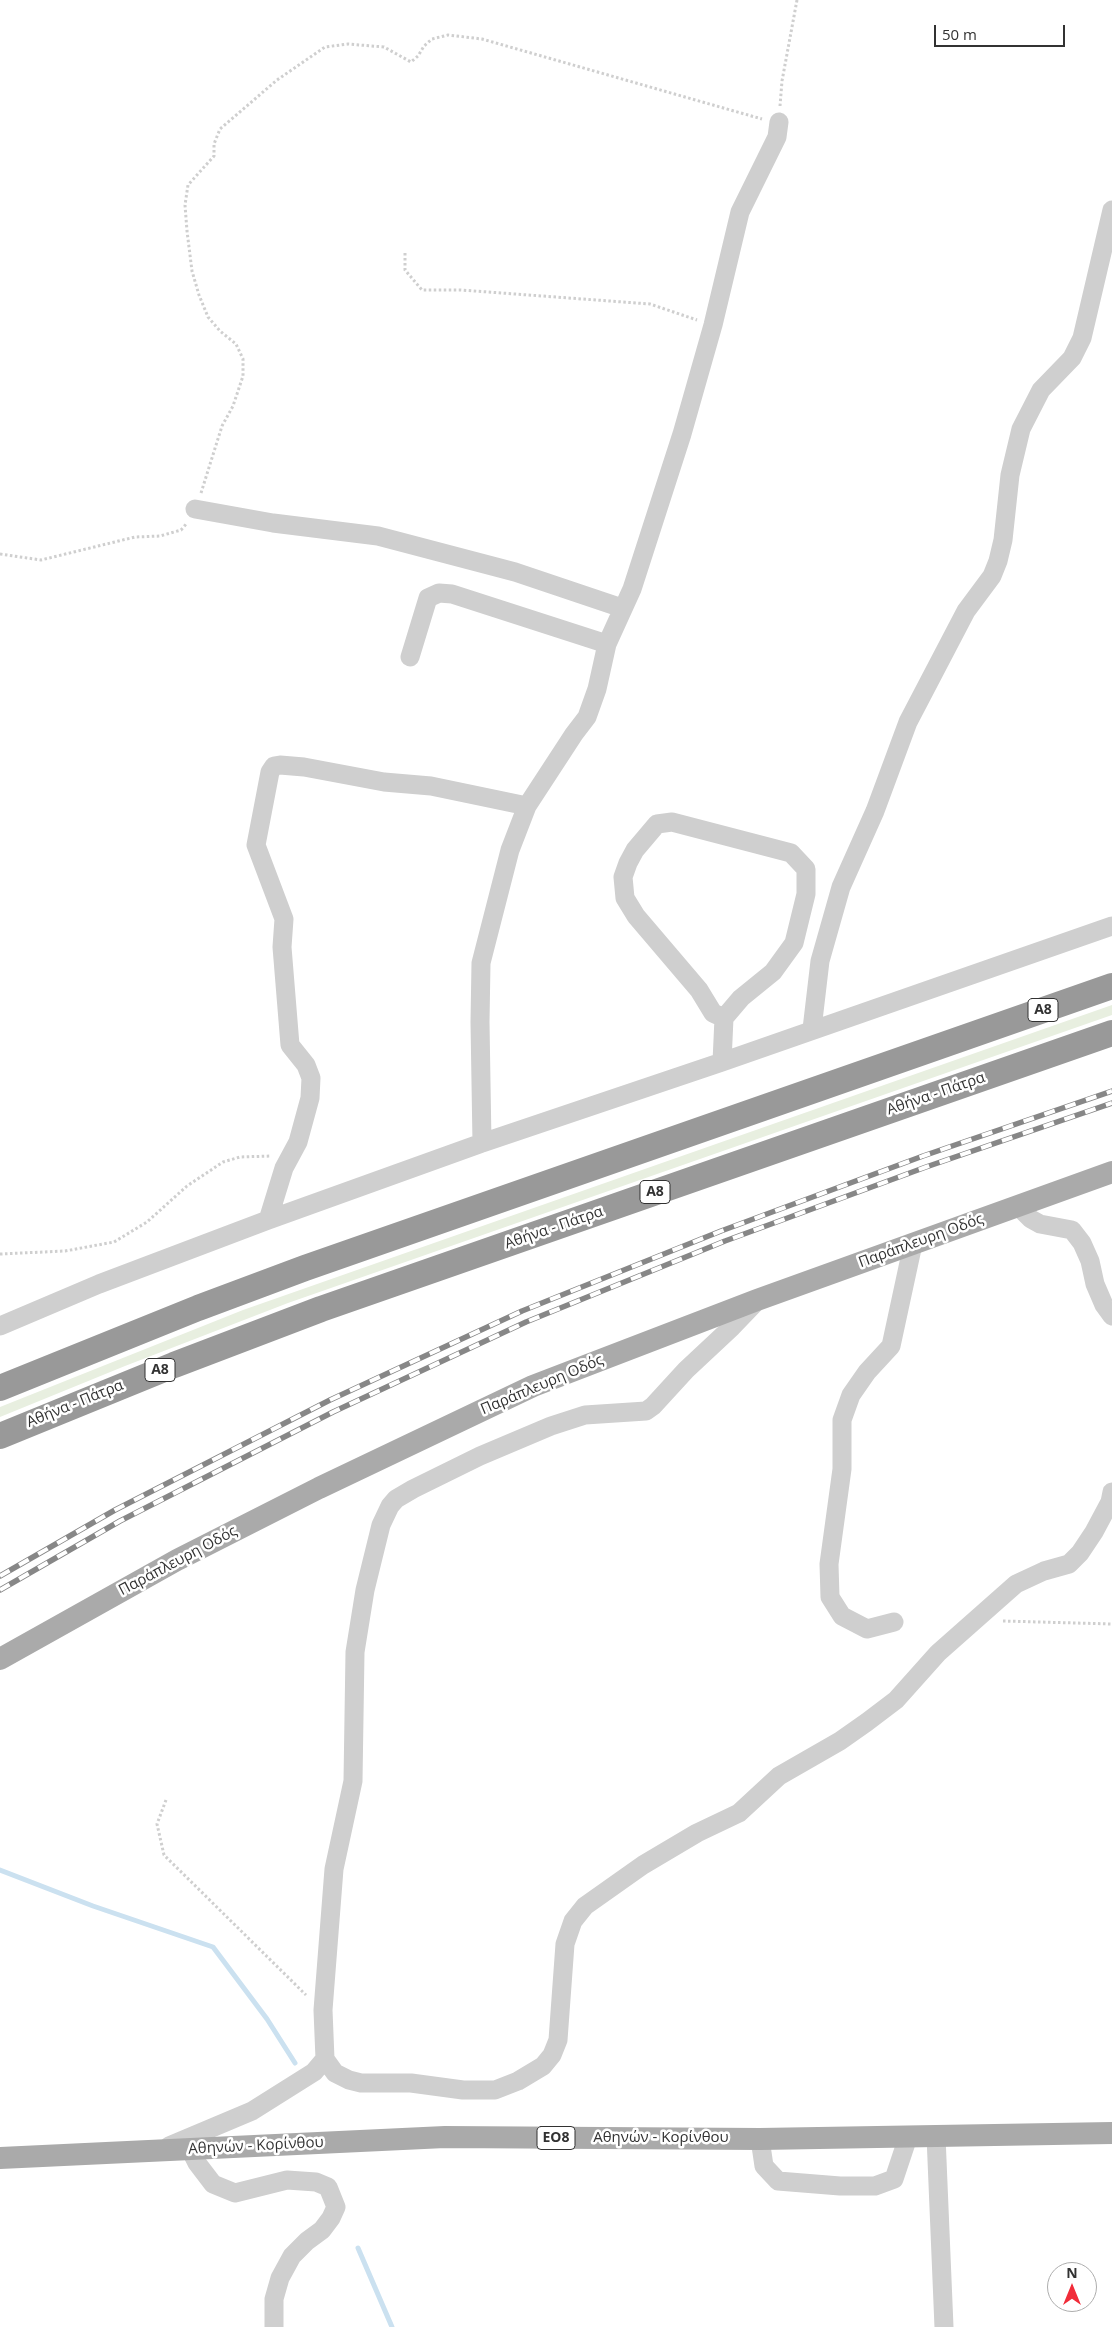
<!DOCTYPE html>
<meta charset="utf-8">
<style>
body{margin:0}
#map{position:relative;width:1112px;height:2327px;overflow:hidden;background:#fff;font-family:"Open Sans",sans-serif}
canvas{display:block}
.north{position:absolute;left:1047px;top:2262px;width:50px;height:50px;box-sizing:border-box;background:#fff;border:1px solid #adadad;border-radius:50%;rotate:0deg;font-size:14px;font-weight:700;line-height:20px;text-align:center;color:#323232}
.north::after{content:'';display:block;margin:auto;width:18px;height:22px;background:#f12c39;clip-path:polygon(50% 0,100% 100%,50% 72%,0 100%)}
.scale{position:absolute;left:934px;top:25px;width:131px;height:22px;box-sizing:border-box;border:2px solid #323232;border-top:0;padding-left:6px;font-size:15px;line-height:18px;white-space:nowrap;color:#323232;-webkit-text-stroke:4px #fff;paint-order:stroke}
</style>
<div id="map">
<canvas width="1112" height="2327"></canvas>
<div class="north">N</div>
<div class="scale">50 m</div>
</div>
<script>
const g = document.querySelector('canvas').getContext('2d');
g.lineJoin = 'round';
function fill(path, color) { g.fillStyle = color; g.fill(path, 'evenodd'); }
const toPath = rows => new Path2D(rows.map(r => 'M' + r).join(''));
function trace(path, color, width, dash) { g.strokeStyle = color; g.lineWidth = width; g.lineCap = dash ? 'butt' : 'round'; g.setLineDash(dash || []); g.stroke(path); }
function write(font, color, halo, rows, align = 'center') {
  g.font = font + ' "Open Sans",sans-serif'; g.lineWidth = 5; g.setLineDash([]); g.textBaseline = 'middle'; g.strokeStyle = halo; g.fillStyle = color; for (const [text, x, y, turn = 0] of rows) {
    g.save(); g.translate(x, y); g.rotate((+turn || 0) * Math.PI / 180); g.textAlign = isNaN(turn) ? turn : align; if (halo) g.strokeText(text, 0, 0); g.fillText(text, 0, 0); g.restore();
  }
}
fill(toPath([
 [1112,1005,1112,1015,288,1303,125,1366,0,1417,0,1407,243,1310]
]), '#e8efe0');
trace(toPath([
 [0,1870,93,1906,213,1947,267,2019,295,2063],
 [358,2248,392,2327]
]), '#cbe1f0', 5);
trace(toPath([
 [780,106,782,81,797,0],
 [405,253,405,270,422,290,461,290,650,304,697,320],
 [201,493,222,426,233,406,243,376,243,359,236,344,220,331,208,317,199,295,192,271,187,231,185,205,188,185,214,156,214,144,220,129,277,80,325,47,348,44,384,47,411,62,418,56,424,46,432,39,448,35,482,39,762,119],
 [0,554,41,560,135,537,160,536,181,530,187,523],
 [0,1254,65,1251,114,1242,147,1222,187,1186,223,1162,240,1157,271,1156],
 [1003,1621,1112,1624],
 [166,1800,157,1824,164,1855,306,1995]
]), '#cfcfcf', 3, [2.5, 2.5]);
trace(toPath([
 [195,509,273,523,378,536,515,572,622,608],
 [410,657,428,598,439,593,452,594,607,644],
 [812,1029,820,961,841,887,875,811,908,722,966,611,992,576,998,561,1003,540,1010,475,1021,429,1041,390,1072,358,1082,338,1112,210],
 [722,1062,724,1018,741,998,773,972,794,943,806,894,806,869,791,853,672,822,657,824,635,850,628,863,623,877,625,898,636,916,699,990,713,1013,724,1018],
 [482,1143,480,1022,481,963,510,850,527,806,574,734,587,717,597,689,607,644,632,589,682,434,713,325,740,212,777,137,779,122],
 [1018,1206,1031,1219,1040,1224,1072,1230,1082,1243,1090,1261,1095,1284,1104,1305,1112,1316],
 [268,1220,284,1168,298,1142,310,1098,311,1078,306,1065,290,1045,282,947,284,919,256,845,270,772,274,766,280,765,304,767,384,782,431,786,527,806],
 [0,1326,99,1284,268,1220,482,1143,722,1062,1112,926],
 [894,1622,867,1629,842,1616,830,1597,829,1564,842,1469,842,1420,851,1395,867,1372,891,1346,913,1244],
 [325,2059,335,2073,349,2080,361,2083,411,2083,463,2090,495,2090,518,2081,543,2066,552,2055,558,2040,565,1944,573,1921,585,1906,643,1865,697,1833,739,1813,779,1776,840,1741,867,1722,896,1700,938,1653,1016,1584,1044,1571,1069,1564,1080,1553,1094,1532,1110,1502,1112,1492],
 [936,2136,944,2327],
 [760,2139,764,2166,778,2181,840,2186,875,2186,894,2179,908,2137],
 [169,2146,252,2111,314,2072,325,2059,323,2010,334,1869,353,1781,355,1652,365,1590,381,1525,390,1506,396,1499,413,1489,480,1456,551,1426,585,1415,646,1411,653,1406,686,1370,732,1327,757,1301],
 [190,2149,197,2163,213,2184,235,2193,287,2180,316,2182,328,2187,336,2207,331,2218,322,2230,307,2241,292,2256,280,2278,274,2299,274,2327]
]), '#cfcfcf', 19);
trace(toPath([
 [0,1659,177,1560,319,1488,533,1386,757,1300,1112,1172],
 [0,2158,445,2137,760,2139,1112,2133]
]), '#aaa', 22);
trace(toPath([
 [0,1388,198,1308,305,1268,1112,986],
 [0,1436,174,1365,321,1309,1112,1033]
]), '#999', 26);
const rail = toPath([
 [0,1576,115,1510,330,1400,522,1311,721,1231,923,1156,1112,1091],
 [0,1590,120,1521,333,1412,526,1322,725,1241,926,1167,1112,1103]
]);
trace(rail, '#878787', 5.5);
trace(rail, '#fff', 4, [11]);
for (const [x, y, w] of [
 [1043,1010,30],
 [655,1192,30],
 [160,1370,30],
 [556,2138,38]
]) { const box = new Path2D(); box.roundRect(x - w / 2, y - 11.5, w, 23, 4); g.fillStyle = '#fff'; g.fill(box); trace(box, '#323232', 1); }
write('bold 14px', '#323232', null, [
 ["Α8",1043,1010],
 ["Α8",655,1192],
 ["Α8",160,1370],
 ["ΕΟ8",556,2138]
]);
write('15px', '#323232', '#fff', [
 ["Αθήνα - Πάτρα",936,1094,-19],
 ["Αθήνα - Πάτρα",554,1228,-19],
 ["Παράπλευρη Οδός",921,1241,-20],
 ["Παράπλευρη Οδός",542,1385,-23],
 ["Αθήνα - Πάτρα",75,1404,-22],
 ["Παράπλευρη Οδός",178,1561,-28],
 ["Αθηνών - Κορίνθου",661,2138],
 ["Αθηνών - Κορίνθου",256,2146,-3]
]);
</script>
